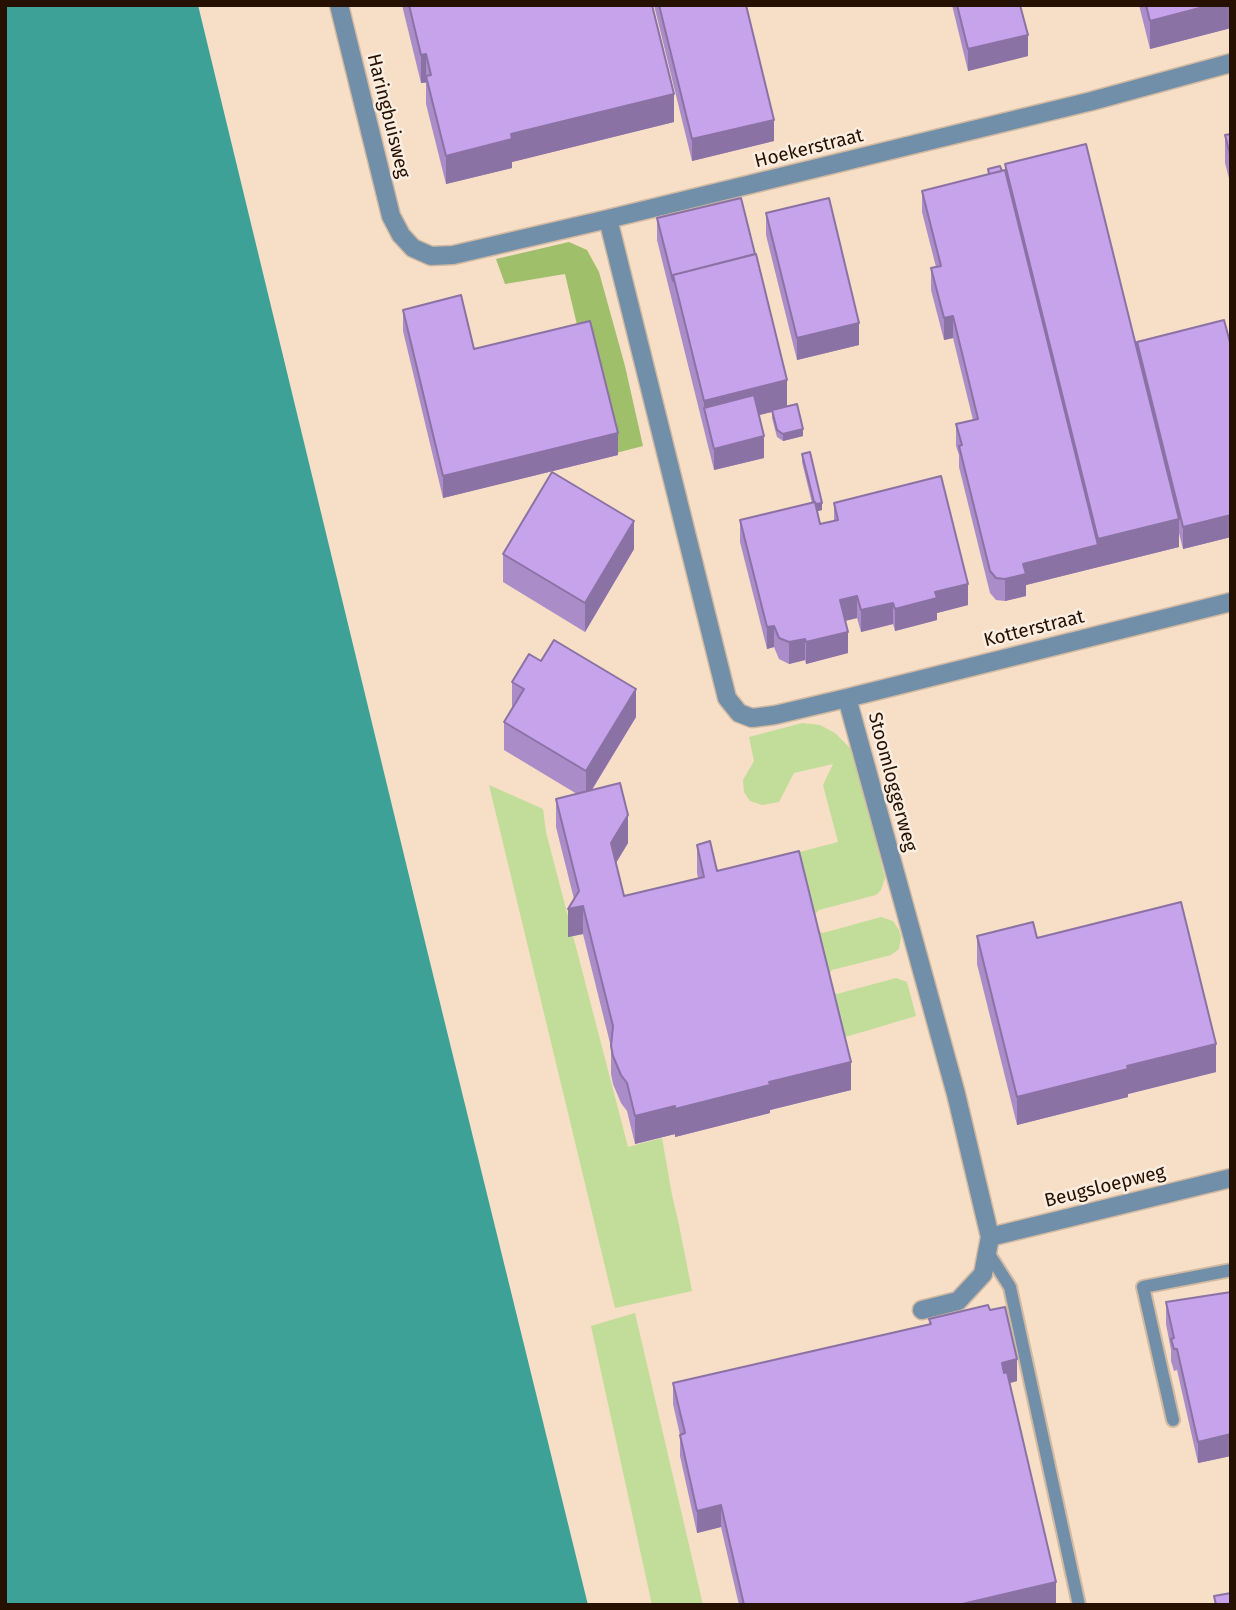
<!DOCTYPE html>
<style>
body{margin:0}
#map{position:relative;width:1236px;height:1610px;overflow:hidden;background:#f7dec6;font-family:"Fira Sans",sans-serif}
canvas{display:block}
.frame{position:absolute;inset:0;border:7px solid #261000;pointer-events:none}
</style>
<div id="map">
<canvas width="1236" height="1610"></canvas>
<div class="frame"></div>
</div>
<script>
const g = document.querySelector('canvas').getContext('2d');
g.lineJoin = 'round';
function fill(path, color) { g.fillStyle = color; g.fill(path, 'evenodd'); }
const toPath = rows => new Path2D(rows.map(r => 'M' + r).join(''));
function trace(path, color, width, dash) { g.strokeStyle = color; g.lineWidth = width; g.lineCap = dash ? 'butt' : 'round'; g.setLineDash(dash || []); g.stroke(path); }
function write(font, color, halo, rows, align = 'center') {
  g.font = font + ' "Fira Sans",sans-serif'; g.lineWidth = 5; g.setLineDash([]); g.textBaseline = 'middle'; g.strokeStyle = halo; g.fillStyle = color; for (const [text, x, y, turn = 0] of rows) {
    g.save(); g.translate(x, y); g.rotate((+turn || 0) * Math.PI / 180); g.textAlign = isNaN(turn) ? turn : align; if (halo) g.strokeText(text, 0, 0); g.fillText(text, 0, 0); g.restore();
  }
}
fill(toPath([
 [802,723,820,725,835,733,854,752,885,878,881,890,876,895,819,910,813,916,715,874,838,842,823,785,833,764,794,773,779,802,762,805,750,801,744,792,743,780,754,761,749,737],
 [489,785,543,809,546,832,628,1147,662,1138,672,1195,679,1225,692,1291,615,1308],
 [881,917,893,921,899,930,901,937,899,949,891,955,832,970,827,977,816,930,823,933],
 [896,978,907,982,916,1016,842,1038,831,990,837,994],
 [635,1313,703,1605,652,1605,591,1326]
]), '#c1dd99');
fill(toPath([
 [569,242,587,250,599,272,625,366,643,446,616,453,582,346,565,274,505,284,496,259]
]), '#9fbf6b');
fill(toPath([
 [5,5,198,5,427,950,588,1605,5,1605]
]), '#3da198');
const service = toPath([
 [987,1251,1010,1287,1079,1605],
 [1173,1420,1143,1287,1231,1270]
]);
const minor = toPath([
 [339,5,391,216,401,235,413,248,431,256,453,255,608,219,1092,101,1231,63],
 [608,219,727,698,739,713,752,718,775,715,847,698,956,1094,990,1237,983,1274,958,1301,922,1310],
 [847,698,1231,602],
 [990,1237,1231,1178]
]);
trace(service, '#d1b9a2', 16);
trace(minor, '#d1b9a2', 21);
trace(service, '#728faa', 12);
trace(minor, '#728faa', 18);
fill(toPath([
 [402,5,652,5,674,122,512,162,512,168,446,184,426,104,426,83,421,83],
 [654,5,746,5,774,141,692,161],
 [952,5,1020,5,1028,56,968,71],
 [1139,5,1231,5,1231,28,1150,49],
 [1231,134,1231,186,1225,163,1225,135],
 [1005,164,1137,351,1137,342,1231,346,1231,537,1183,549,1179,533,1179,547,1026,585,1026,596,1005,601,996,600,990,593,959,467,959,455,956,446,956,424,973,420,953,338,944,340,931,290,931,268,936,267,922,212,922,191,988,175,988,169,1002,171,1005,170],
 [766,213,859,345,797,360,766,235],
 [657,218,787,406,803,436,783,441,777,437,772,418,772,412,759,415,764,458,714,470,657,240],
 [403,310,474,349,618,455,443,498,403,331],
 [802,454,822,510,817,511,820,524,834,521,834,503,968,605,937,613,937,620,895,631,893,624,861,632,857,618,845,621,848,653,806,664,805,660,789,664,779,659,774,647,767,649,740,542,740,520,812,503,802,462],
 [634,549,585,632,503,582,503,554],
 [512,682,636,717,592,790,628,843,616,863,624,896,698,878,697,873,697,845,717,871,851,1090,770,1110,770,1113,675,1137,675,1134,635,1144,627,1111,621,1103,613,1084,611,1074,611,1047,583,934,568,937,574,899,556,827,556,799,577,794,504,750,504,722,512,709],
 [977,936,1037,938,1216,1072,1128,1094,1128,1097,1017,1125,977,964],
 [1231,1292,1231,1456,1198,1463,1177,1370,1174,1371,1171,1361,1171,1350,1166,1324,1166,1302],
 [990,1310,1017,1381,1010,1383,1056,1604,739,1605,721,1527,697,1533,680,1456,680,1435,673,1404,673,1383,929,1324,929,1319]
]), '#aa8cc9');
fill(toPath([
 [1211,5,1231,5,1231,28,1150,49,1150,21],
 [1028,35,1028,56,968,71,968,49],
 [426,54,426,82,421,83,421,55],
 [674,94,674,122,512,162,512,168,446,184,446,156,511,134],
 [774,120,774,141,692,161,692,139],
 [953,316,953,338,944,340,944,318],
 [859,323,859,345,797,360,797,338],
 [787,380,787,408,709,428,704,408,704,401],
 [803,429,803,436,783,441,783,434],
 [618,433,618,455,443,498,443,476],
 [764,436,764,458,714,470,714,449],
 [822,503,822,510,814,512,814,504],
 [1231,515,1231,537,1183,549,1183,527],
 [1179,519,1179,547,1026,585,1026,596,1005,601,1005,579,1023,564,1098,545,1098,539],
 [634,521,634,549,585,632,585,603],
 [968,584,968,605,937,613,937,620,895,631,895,609,935,592],
 [857,596,857,618,840,622,840,600],
 [893,603,893,624,861,632,861,610],
 [774,626,774,647,767,649,767,627],
 [848,632,848,653,806,664,806,642],
 [805,639,805,660,789,664,789,642],
 [636,689,636,717,586,799,586,771],
 [628,815,628,843,611,871,611,843],
 [583,906,583,934,568,937,568,909],
 [1216,1044,1216,1072,1128,1094,1128,1097,1017,1125,1017,1097,1127,1066],
 [851,1062,851,1090,770,1110,770,1113,675,1137,675,1109,769,1082],
 [675,1106,675,1134,635,1144,635,1116],
 [1017,1359,1017,1381,1002,1385,1002,1363],
 [1231,1434,1231,1456,1198,1463,1198,1442],
 [721,1505,721,1527,697,1533,697,1511],
 [1056,1582,1056,1604,958,1605]
]), '#8b72a4');
const building = toPath([
 [409,5,652,5,674,94,511,134,512,139,446,156,426,76,431,75,426,54,421,55,409,5],
 [659,5,746,5,774,120,692,139,659,5],
 [957,5,1020,5,1028,35,968,49,957,5],
 [1146,5,1211,5,1150,21,1146,5],
 [1231,134,1231,158,1225,135,1231,134],
 [1086,144,1179,519,1098,539,1005,164,1086,144],
 [1000,166,1002,171,989,174,988,169,1000,166],
 [1005,170,1098,545,1023,564,1026,574,1005,579,996,578,990,571,959,446,962,445,956,424,978,419,953,316,944,318,931,268,941,266,922,191,1005,170],
 [741,198,755,254,673,275,673,281,657,218,741,198],
 [829,198,859,323,797,338,766,213,829,198],
 [756,254,787,380,704,401,673,275,756,254],
 [461,295,474,349,590,321,618,433,443,476,403,310,461,295],
 [1224,320,1231,346,1231,515,1183,527,1137,342,1224,320],
 [754,395,764,436,714,449,704,408,754,395],
 [797,404,803,429,783,434,777,430,772,410,797,404],
 [810,452,822,503,816,504,815,502,814,502,802,454,810,452],
 [552,472,634,521,585,603,503,554,552,472],
 [941,476,968,584,935,592,937,598,895,609,893,603,861,610,857,596,840,600,848,632,806,642,805,639,789,642,779,638,774,626,767,627,740,520,815,502,820,524,838,520,834,503,941,476],
 [554,640,636,689,586,771,504,722,524,689,512,682,529,654,541,661,554,640],
 [620,783,628,815,611,843,624,896,704,877,697,845,710,841,717,871,799,851,851,1062,769,1082,770,1085,675,1109,675,1106,635,1116,627,1083,621,1075,613,1056,611,1046,613,1026,583,906,568,909,579,891,556,799,620,783],
 [1181,902,1216,1044,1127,1066,1128,1069,1017,1097,977,936,1033,922,1037,938,1181,902],
 [1231,1292,1231,1434,1198,1442,1177,1349,1174,1349,1171,1339,1174,1338,1166,1302,1231,1292],
 [988,1305,990,1310,1005,1307,1017,1359,1002,1363,1004,1373,1007,1372,1056,1582,958,1605,744,1605,721,1505,697,1511,680,1435,685,1433,673,1383,931,1324,929,1319,988,1305],
 [1231,1593,1231,1605,1216,1605,1214,1596,1231,1593]
]);
fill(building, '#c6a3ea');
trace(building, '#8b72a4', 2);
write('19px', '#261000', '#faeee2', [
 ["Haringbuisweg",388,116,76],
 ["Hoekerstraat",809,149,-14],
 ["Kotterstraat",1034,629,-14],
 ["Stoomloggerweg",892,782,75],
 ["Beugsloepweg",1105,1187,-14]
]);
</script>
